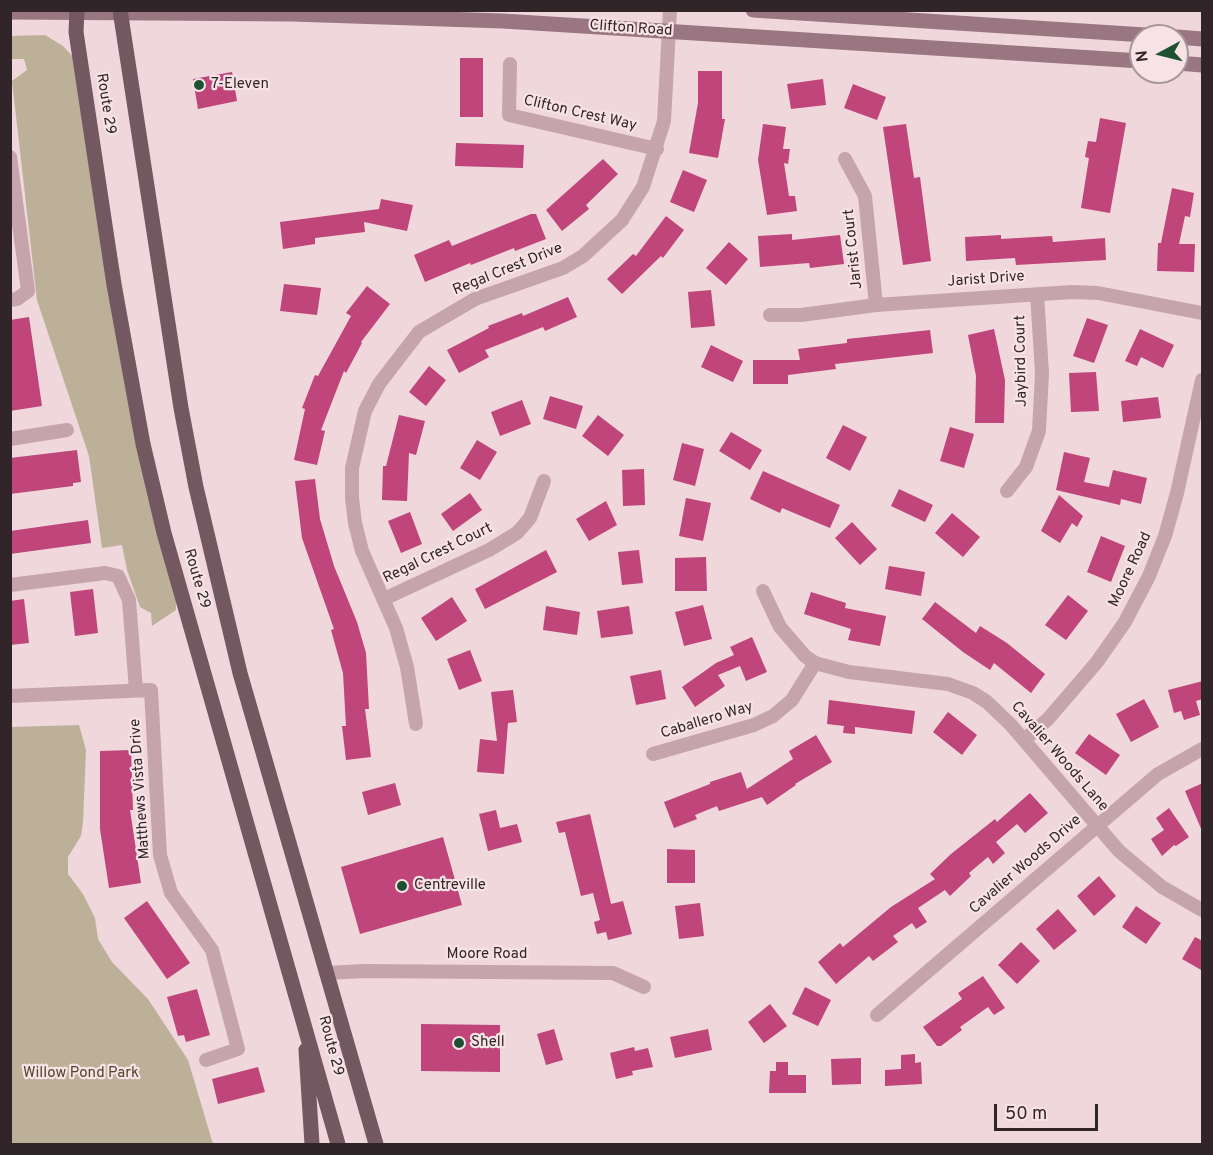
<!DOCTYPE html>
<style>
body{margin:0}
#map{position:relative;width:1213px;height:1155px;overflow:hidden;background:#efd7db;font-family:Overpass,sans-serif}
canvas{display:block}
.frame{position:absolute;inset:0;border:12px solid #32252a;pointer-events:none}
.north{position:absolute;left:1129px;top:24px;width:60px;height:60px;box-sizing:border-box;background:#f7e3e6;border:2px solid #a8979b;border-radius:50%;rotate:263deg;font-size:16px;font-weight:700;line-height:24px;text-align:center;color:#32252a}
.north::after{content:'';display:block;margin:auto;width:21px;height:27px;background:#1d5131;clip-path:polygon(50% 0,100% 100%,50% 72%,0 100%)}
.scale{position:absolute;left:994px;top:1104px;width:104px;height:27px;box-sizing:border-box;border:3px solid #32252a;border-top:0;padding-left:8px;font-size:18px;line-height:21px;white-space:nowrap;color:#32252a;-webkit-text-stroke:4px #f7e3e6;paint-order:stroke}
</style>
<div id="map">
<canvas width="1213" height="1155"></canvas>
<div class="frame"></div>
<div class="north">N</div>
<div class="scale">50 m</div>
</div>
<script>
const g = document.querySelector('canvas').getContext('2d');
g.lineJoin = 'round';
function fill(path, color) { g.fillStyle = color; g.fill(path, 'evenodd'); }
const toPath = rows => new Path2D(rows.map(r => 'M' + r).join(''));
function trace(path, color, width, dash) { g.strokeStyle = color; g.lineWidth = width; g.lineCap = dash ? 'butt' : 'round'; g.setLineDash(dash || []); g.stroke(path); }
function write(font, color, halo, rows, align = 'center') {
  g.font = font + ' Overpass,sans-serif'; g.lineWidth = 4.5; g.setLineDash([]); g.textBaseline = 'middle'; g.strokeStyle = halo; g.fillStyle = color; for (const [text, x, y, turn = 0] of rows) {
    g.save(); g.translate(x, y); g.rotate((+turn || 0) * Math.PI / 180); g.textAlign = isNaN(turn) ? turn : align; if (halo) g.strokeText(text, 0, 0); g.fillText(text, 0, 0); g.restore();
  }
}
fill(toPath([
 [45,35,63,46,76,60,90,98,176,598,176,610,152,626,151,613,140,607,127,570,122,545,102,548,89,456,37,300,12,81,27,70,24,59,11,59,10,36],
 [79,725,86,750,83,822,81,836,68,857,68,874,83,894,95,918,98,939,112,962,148,999,188,1060,213,1144,11,1144,11,727]
]), '#bdb098');
fill(toPath([
 [460,58,483,58,483,117,460,117],
 [698,71,722,71,722,119,725,119,718,158,689,153,698,103],
 [232,72,237,101,198,109,193,79],
 [823,79,826,105,791,109,787,84],
 [853,84,886,97,877,120,844,108],
 [1100,118,1126,123,1110,213,1081,208,1089,158,1085,157,1088,141,1096,142],
 [763,124,786,127,783,149,790,149,788,164,784,163,789,196,795,196,797,211,767,215,758,160],
 [906,124,914,178,920,177,931,261,903,265,883,127],
 [456,143,524,145,523,168,455,166],
 [603,159,618,174,586,205,589,209,562,231,546,210],
 [683,170,707,180,694,212,670,202],
 [1172,188,1194,193,1190,217,1185,216,1179,244,1195,244,1194,272,1157,271,1158,243,1161,243],
 [381,199,413,205,407,231,364,222,365,232,315,238,315,244,283,249,280,222,379,209],
 [531,214,536,214,546,239,515,251,514,248,471,265,470,263,425,282,414,255,449,240,452,246],
 [666,216,684,230,663,258,661,256,622,294,607,279,633,254,636,256],
 [792,234,792,240,840,235,844,264,810,268,809,263,760,267,758,236],
 [1001,235,1001,239,1052,236,1053,242,1105,238,1106,260,1016,265,1015,258,966,261,965,237],
 [729,242,748,259,726,285,706,268],
 [284,284,321,288,317,315,280,311],
 [367,286,390,304,361,342,362,343,346,373,344,371,321,430,325,431,317,465,294,460,305,409,302,408,315,375,318,376,351,316,346,313],
 [711,290,715,326,691,328,688,292],
 [568,297,577,317,545,331,543,327,485,350,489,357,459,373,447,350,489,328,488,326,522,313,523,316],
 [29,317,42,406,10,411,10,320],
 [1087,318,1108,325,1094,363,1073,356],
 [994,329,1005,380,1004,423,975,423,976,376,968,335],
 [1140,329,1174,345,1163,368,1141,357,1137,366,1125,361],
 [930,330,933,353,835,364,836,369,788,375,788,384,753,384,753,360,800,360,798,349,847,343,847,339],
 [711,345,743,361,733,382,701,367],
 [429,366,446,380,426,406,409,392],
 [1096,372,1099,411,1071,412,1069,373],
 [550,396,583,406,576,429,543,419],
 [1158,397,1161,418,1123,422,1121,401],
 [522,400,531,424,500,436,491,412],
 [399,415,425,421,416,455,409,453,407,501,382,500,383,466,386,466],
 [598,415,624,435,608,456,582,436],
 [843,425,867,437,850,471,826,458],
 [950,427,974,434,964,468,940,461],
 [731,432,762,450,750,470,719,451],
 [477,440,497,452,480,480,460,468],
 [682,443,704,449,695,486,673,480],
 [77,450,81,482,73,483,73,486,10,494,10,458],
 [1064,452,1090,458,1084,482,1109,487,1113,470,1147,478,1141,504,1121,499,1120,505,1056,490],
 [644,469,645,505,623,506,622,470],
 [763,471,840,505,830,528,782,508,780,513,750,499],
 [315,479,320,519,334,566,357,622,366,653,369,709,365,709,371,757,346,760,342,726,346,726,343,673,331,630,334,629,302,538,295,481],
 [899,489,933,505,925,522,891,506],
 [470,493,482,510,453,531,441,514],
 [1059,495,1083,516,1077,527,1072,523,1060,543,1041,531],
 [686,498,711,503,703,541,679,536],
 [606,501,617,525,589,541,576,519],
 [410,512,422,544,401,553,388,521],
 [952,513,980,537,963,557,935,533],
 [88,520,91,543,10,554,10,531],
 [852,522,877,549,860,565,835,538],
 [1101,536,1125,546,1111,582,1087,572],
 [546,550,557,572,485,609,475,589],
 [639,550,643,583,622,585,618,552],
 [706,557,707,591,675,591,675,558],
 [889,566,925,572,921,596,885,589],
 [93,589,98,633,75,636,70,592],
 [811,592,846,603,845,608,886,616,880,646,848,640,851,629,804,614],
 [1068,595,1088,611,1066,640,1045,625],
 [452,597,467,621,436,641,421,618],
 [24,599,29,643,10,645,10,601],
 [935,602,976,633,980,626,1007,643,1045,674,1031,693,994,663,990,670,963,652,922,619],
 [703,605,712,639,684,646,675,612],
 [546,606,580,612,577,635,543,630],
 [629,606,633,634,601,638,597,611],
 [752,637,767,672,746,681,740,666,718,675,725,686,695,707,682,687,716,663,734,655,730,647],
 [470,650,482,681,459,690,447,659],
 [661,670,666,699,636,705,630,676],
 [1203,681,1203,699,1196,701,1200,715,1184,720,1181,711,1174,713,1168,690],
 [513,690,517,722,508,723,504,774,477,772,480,739,497,741,491,692],
 [1144,699,1159,727,1131,742,1116,714],
 [829,700,915,711,912,734,855,727,855,734,843,733,844,726,827,724],
 [948,712,977,735,962,755,933,732],
 [1089,734,1120,755,1106,775,1075,753],
 [816,735,832,762,795,784,796,785,767,805,762,797,719,811,717,806,695,815,697,819,674,828,664,802,710,784,710,782,741,772,747,789,793,759,789,751],
 [131,750,133,810,130,810,141,883,109,888,100,829,100,751],
 [395,783,401,805,368,815,362,792],
 [1203,783,1203,831,1202,831,1185,791],
 [1030,793,1048,813,1025,833,1017,824,996,842,1005,853,993,864,988,857,969,873,971,876,950,896,945,890,918,908,927,922,916,929,912,923,893,936,898,942,873,961,869,956,836,984,818,962,840,943,843,947,891,907,935,879,930,874,951,854,995,819,997,822],
 [1169,808,1189,837,1176,846,1174,845,1162,856,1151,839,1164,830,1156,818],
 [496,810,500,828,517,824,522,842,488,851,479,814],
 [590,814,611,904,623,901,632,934,608,940,606,932,597,934,594,922,600,920,593,893,581,896,565,832,559,833,556,822],
 [443,837,462,905,360,934,341,867],
 [667,849,695,850,695,883,667,883],
 [1099,876,1116,896,1094,916,1077,896],
 [147,901,190,963,167,979,124,918],
 [700,903,704,936,679,939,675,906],
 [1136,906,1161,923,1146,944,1122,927],
 [1058,909,1077,931,1054,950,1036,929],
 [1195,937,1203,941,1203,971,1182,959],
 [1021,942,1040,961,1017,984,998,965],
 [983,976,1005,1008,994,1015,988,1007,960,1027,962,1030,941,1046,937,1046,923,1027,962,999,958,993],
 [805,987,831,1000,818,1026,792,1014],
 [197,989,210,1035,186,1042,184,1035,178,1036,167,997],
 [770,1004,787,1026,764,1043,748,1022],
 [421,1024,500,1025,500,1072,421,1071],
 [554,1029,563,1060,546,1065,537,1034],
 [708,1029,712,1050,675,1058,670,1037],
 [634,1047,635,1051,648,1048,653,1067,632,1071,633,1075,616,1079,610,1053],
 [915,1054,915,1063,921,1062,922,1084,885,1086,885,1070,901,1069,901,1055],
 [861,1058,861,1084,832,1085,831,1059],
 [776,1062,788,1062,788,1075,806,1075,806,1093,769,1093,770,1071,776,1071],
 [258,1067,265,1092,218,1104,212,1079]
]), '#bf457a');
trace(toPath([
 [510,64,509,115,657,149],
 [10,157,28,291,17,299,10,300],
 [845,159,865,196,876,305],
 [770,315,801,315,876,305,1072,292,1098,293,1202,313],
 [10,439,67,430],
 [1007,491,1026,467,1039,431,1042,373,1037,294],
 [10,585,105,573,118,576,129,600,136,690],
 [763,591,780,627,805,656,815,663,849,672,948,684,973,693,987,702,1011,725,1119,851,1162,887,1202,910],
 [384,599,489,550,517,533,530,518,544,481],
 [10,696,151,690,160,855,171,893,212,950,238,1049,206,1060],
 [416,724,407,667,396,628,362,551,355,523,352,498,352,468,365,411,379,384,419,332,475,299,563,268,583,256,622,220,643,187,664,121,670,10],
 [1024,740,1048,719,1097,662,1125,622,1149,576,1165,536,1177,493,1202,380],
 [653,754,754,725,773,716,792,700,815,663],
 [326,973,365,971,613,973,644,987],
 [877,1015,1158,774,1202,749]
]), '#c6a4ac', 14);
trace(toPath([
 [753,10,1161,36],
 [10,12,292,14,503,21,1141,61],
 [1177,37,1202,39],
 [1177,63,1202,65]
]), '#997681', 15);
trace(toPath([
 [77,10,76,32,114,285,143,444,164,533,338,1144],
 [120,10,181,408,196,487,240,673,376,1144],
 [306,1050,312,1144]
]), '#735761', 15);
for (const [x, y, r, color] of [
 [199,85,6,"#1d5131"],
 [402,886,6,"#1d5131"],
 [459,1043,6,"#1d5131"]
]) { const dot = new Path2D(); dot.arc(x, y, r, 0, 2 * Math.PI); g.fillStyle = color; g.fill(dot); trace(dot, '#f7e3e6', 2); }
write('15px', '#32252a', '#f7e3e6', [
 ["Clifton Road",631,29,4],
 ["Route 29",105,104,81],
 ["Clifton Crest Way",580,114,13],
 ["Jarist Court",854,249,-96],
 ["Regal Crest Drive",508,270,-22],
 ["Jarist Drive",986,280,-4],
 ["Jaybird Court",1022,361,-91],
 ["Regal Crest Court",438,554,-26],
 ["Moore Road",1131,570,-65],
 ["Route 29",196,579,74],
 ["Caballero Way",707,721,-17],
 ["Cavalier Woods Lane",1059,757,49],
 ["Matthews Vista Drive",141,789,-94],
 ["Cavalier Woods Drive",1026,865,-41],
 ["Moore Road",487,955],
 ["Route 29",330,1046,75]
]);
write('15px', '#32252a', '#f7e3e6', [
 ["7-Eleven",211,85],
 ["Centreville",414,886],
 ["Shell",471,1043]
], 'left');
write('15px', '#4f432b', '#f7e3e6', [
 ["Willow Pond Park",81,1074]
]);
</script>
